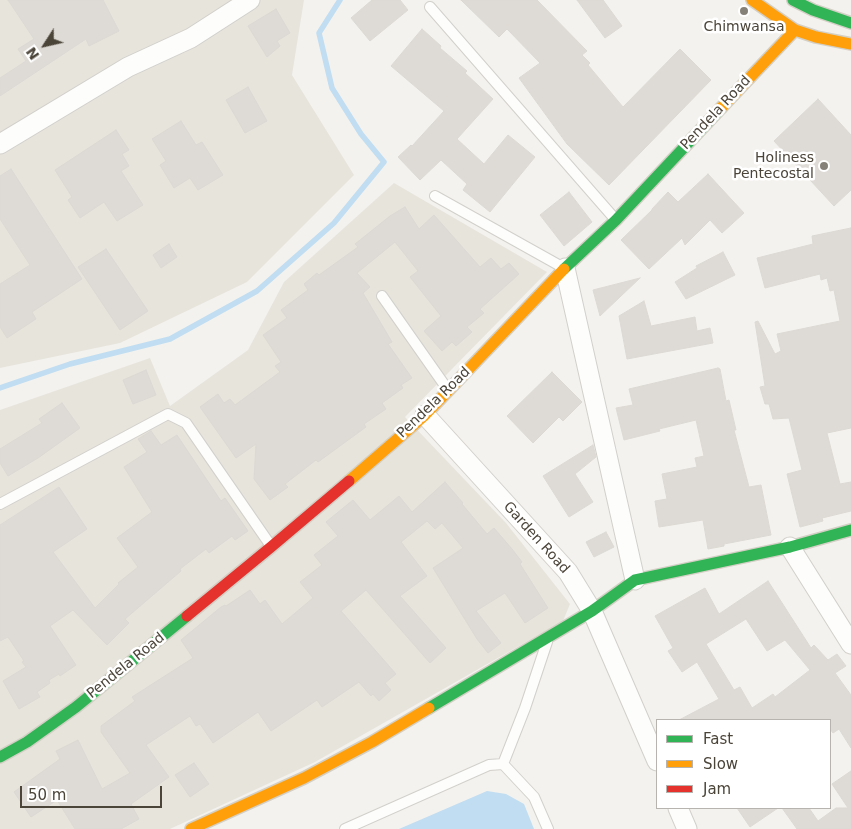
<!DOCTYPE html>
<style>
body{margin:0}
#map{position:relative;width:851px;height:829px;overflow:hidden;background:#f4f2ee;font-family:"DejaVu Sans",sans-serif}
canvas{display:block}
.legend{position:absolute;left:656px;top:719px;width:175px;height:90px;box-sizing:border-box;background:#fff;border:1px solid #b7b4b0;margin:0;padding:6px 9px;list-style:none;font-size:15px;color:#4b4439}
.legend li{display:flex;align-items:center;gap:10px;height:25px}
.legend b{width:25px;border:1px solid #b7b4b0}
.north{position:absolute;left:20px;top:20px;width:50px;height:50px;-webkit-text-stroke:4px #fff;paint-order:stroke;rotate:235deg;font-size:14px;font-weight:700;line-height:20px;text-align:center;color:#4b4439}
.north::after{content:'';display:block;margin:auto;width:18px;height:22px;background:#4b4439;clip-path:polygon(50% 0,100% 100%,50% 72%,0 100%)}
.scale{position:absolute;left:20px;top:786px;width:142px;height:22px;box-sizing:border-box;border:2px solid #4b4439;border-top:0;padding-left:6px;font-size:15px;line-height:18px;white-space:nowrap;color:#4b4439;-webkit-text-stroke:4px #fff;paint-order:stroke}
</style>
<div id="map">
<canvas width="851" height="829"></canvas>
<ul class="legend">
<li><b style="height:6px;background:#30b455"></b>Fast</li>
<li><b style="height:6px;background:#ff9f0a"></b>Slow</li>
<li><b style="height:6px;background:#e5322d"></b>Jam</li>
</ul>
<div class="north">N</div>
<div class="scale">50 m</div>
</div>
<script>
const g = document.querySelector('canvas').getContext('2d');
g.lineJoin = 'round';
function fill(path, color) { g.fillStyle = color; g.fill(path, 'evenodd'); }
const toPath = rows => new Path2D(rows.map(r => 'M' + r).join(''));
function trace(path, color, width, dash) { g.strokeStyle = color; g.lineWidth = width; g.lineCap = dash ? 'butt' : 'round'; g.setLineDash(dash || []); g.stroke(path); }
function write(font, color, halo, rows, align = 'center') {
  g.font = font + ' "DejaVu Sans",sans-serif'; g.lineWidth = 5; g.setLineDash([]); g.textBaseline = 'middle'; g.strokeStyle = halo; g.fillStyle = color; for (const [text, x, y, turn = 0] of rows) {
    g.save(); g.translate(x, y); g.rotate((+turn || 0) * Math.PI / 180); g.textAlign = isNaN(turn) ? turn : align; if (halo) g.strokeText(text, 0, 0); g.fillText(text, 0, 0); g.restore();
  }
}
fill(toPath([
 [0,0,304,0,292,75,354,175,247,282,120,343,0,368],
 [394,183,547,272,405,417,506,523,570,604,563,621,315,762,170,829,0,829,0,410,150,358,170,406,248,350,284,282]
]), '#e7e4dc');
fill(toPath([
 [487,791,506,794,524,804,534,829,399,829]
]), '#c0ddf1');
trace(toPath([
 [0,388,70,364,170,339,257,291,334,223,384,162,361,134,332,88,319,33,340,0]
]), '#c0ddf1', 5.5);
const building = toPath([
 [8,0,103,0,119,31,89,46,86,39,0,96,0,78,26,61,18,49,34,39,8,0],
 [372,0,400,0,408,10,370,41,351,18,372,0],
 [461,0,537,0,587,51,582,55,590,63,588,65,623,107,680,49,711,80,609,185,567,144,519,78,540,63,507,29,499,37,461,0],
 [577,0,603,0,622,26,605,38,577,0],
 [276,9,290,33,277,41,280,46,267,57,248,26,276,9],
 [422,29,441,46,440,48,467,71,465,73,493,99,457,139,484,164,508,135,535,157,490,212,463,190,467,184,441,160,420,180,398,157,411,145,412,146,444,111,391,66,422,29],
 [248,87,267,121,245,133,226,100,248,87],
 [818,99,851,135,851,190,834,206,774,141,818,99],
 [181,121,196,145,202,142,223,175,198,190,190,178,174,188,160,165,166,161,152,139,181,121],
 [116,130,129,150,122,154,129,166,121,171,143,205,117,221,104,202,80,218,68,200,72,197,55,170,116,130],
 [11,169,82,279,32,312,36,319,7,338,0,327,0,284,30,265,0,219,0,176,11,169],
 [708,174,744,213,722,233,710,220,685,245,682,238,649,269,621,240,652,210,652,209,668,192,678,202,708,174],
 [569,192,592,222,564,246,540,215,569,192],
 [405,207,419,229,434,215,480,267,491,258,501,269,509,263,519,274,480,309,484,313,467,327,472,332,456,346,452,342,442,351,424,331,441,316,410,277,418,271,395,242,357,273,370,287,363,293,392,342,388,344,412,378,401,385,403,388,382,403,386,409,364,424,366,427,318,462,316,460,285,484,288,487,270,500,254,479,256,444,236,458,200,407,218,394,224,403,230,399,235,405,280,372,275,366,281,362,263,335,287,318,281,310,308,290,304,284,317,273,319,275,358,247,355,244,390,216,405,207],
 [851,228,851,428,827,433,840,484,851,482,851,511,822,518,823,521,800,527,787,474,802,470,789,418,773,419,769,404,765,404,760,387,765,386,755,322,758,321,775,354,781,351,777,334,840,321,834,290,830,291,827,278,821,280,820,274,765,288,757,258,813,244,812,236,851,228],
 [169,244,177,257,161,268,153,255,169,244],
 [106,249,148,311,120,330,78,267,106,249],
 [723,252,735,275,686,299,675,282,697,268,696,266,723,252],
 [640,278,600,316,593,290,640,278],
 [644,301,651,326,695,317,697,331,710,328,713,343,627,359,619,316,644,301],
 [718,368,720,369,726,401,729,400,736,430,734,430,749,487,761,485,771,535,724,544,724,546,708,549,703,520,659,527,655,501,667,499,662,474,697,467,695,458,704,456,696,420,659,429,660,431,624,440,616,408,633,405,629,389,718,368],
 [146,370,156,395,133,404,123,380,146,370],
 [552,372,582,402,563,421,559,417,533,443,507,416,552,372],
 [62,403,80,428,38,458,8,476,0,463,0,449,42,423,39,419,62,403],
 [151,431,161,445,177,435,221,501,225,498,248,531,235,540,232,536,209,553,206,549,180,569,181,571,125,619,129,623,107,645,73,610,50,626,76,665,60,676,59,674,49,680,50,683,37,692,40,697,19,709,3,681,26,667,22,662,24,661,8,637,0,641,0,525,59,487,87,529,53,552,95,608,119,584,118,583,138,567,117,538,152,512,124,467,147,452,138,439,151,431],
 [593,445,596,457,575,474,593,502,569,517,543,476,593,445],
 [445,482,463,503,462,504,487,534,494,528,512,549,522,562,520,564,548,608,525,623,505,593,476,611,501,643,488,653,477,639,433,568,463,548,442,523,435,529,427,521,401,542,427,576,400,596,446,648,430,663,366,590,341,611,396,674,385,683,391,690,379,701,373,694,371,696,359,682,322,707,317,700,271,731,258,712,213,743,200,724,196,726,190,716,146,745,169,777,131,804,139,819,121,829,75,829,57,800,31,817,14,792,60,759,56,751,78,740,102,789,130,773,101,732,101,726,135,701,132,697,193,658,181,640,221,607,225,605,226,606,250,590,260,604,265,600,282,624,313,598,300,582,322,565,314,555,338,536,326,522,353,500,370,520,399,496,412,512,445,482],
 [606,532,614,547,594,557,586,542,606,532],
 [768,581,811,648,814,645,828,660,837,654,846,666,835,673,851,695,851,748,839,729,833,733,830,729,830,720,679,720,719,699,697,662,682,672,668,651,673,648,655,616,705,588,719,614,768,581],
 [746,619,767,651,785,640,810,670,775,697,773,694,752,708,740,687,734,690,706,644,746,619],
 [194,763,209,784,190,797,175,775,194,763],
 [851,771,851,829,797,829,782,808,809,808,818,821,836,808,848,808,832,784,851,771],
 [737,808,778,808,750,827,737,808]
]);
fill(building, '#dedbd6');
trace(building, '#dcd9d4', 1);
const lane = toPath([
 [430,7,615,219],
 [435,196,564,268],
 [382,296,448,390],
 [0,504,168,414,186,423,271,546],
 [503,764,525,708,547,642],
 [345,829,489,765,503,764,534,797,548,829]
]);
const street = toPath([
 [0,144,128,67,191,38,250,0],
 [565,268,635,580],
 [425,415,568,572,592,611,657,761],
 [790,547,851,644],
 [678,808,687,829]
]);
const fast = toPath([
 [793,0,813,10,851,23],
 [564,269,616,220,721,108],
 [429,708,592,611,635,580,790,547,851,530],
 [0,757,27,742,76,707,187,616]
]);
const slow = toPath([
 [752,0,795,30,816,37,851,44],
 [721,108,795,30],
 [349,481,425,415,564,269],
 [191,829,304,778,372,742,429,708]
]);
const jam = toPath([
 [187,616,271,547,349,481]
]);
trace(lane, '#d2d0cb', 12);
trace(street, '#d2d0cb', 21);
trace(fast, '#d3cfc5', 14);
trace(slow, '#d3cfc5', 14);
trace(jam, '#d3cfc5', 14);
trace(lane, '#fdfdfc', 10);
trace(street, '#fdfdfc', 19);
trace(fast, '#30b455', 11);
trace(slow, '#ff9f0a', 11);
trace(jam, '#e5322d', 11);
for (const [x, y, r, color] of [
 [744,11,5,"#868178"],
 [824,166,5,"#868178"]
]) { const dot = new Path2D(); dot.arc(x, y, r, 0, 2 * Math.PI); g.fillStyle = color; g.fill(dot); trace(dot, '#fff', 2); }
write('14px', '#4b4439', '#fff', [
 ["Chimwansa",744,27],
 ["Holiness",814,158,"right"],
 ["Pentecostal",814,174,"right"]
]);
write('14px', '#4b4439', '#fff', [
 ["Pendela Road",716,113,-47],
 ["Pendela Road",434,403,-44],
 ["Garden Road",536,538,48],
 ["Pendela Road",126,666,-39]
]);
</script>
